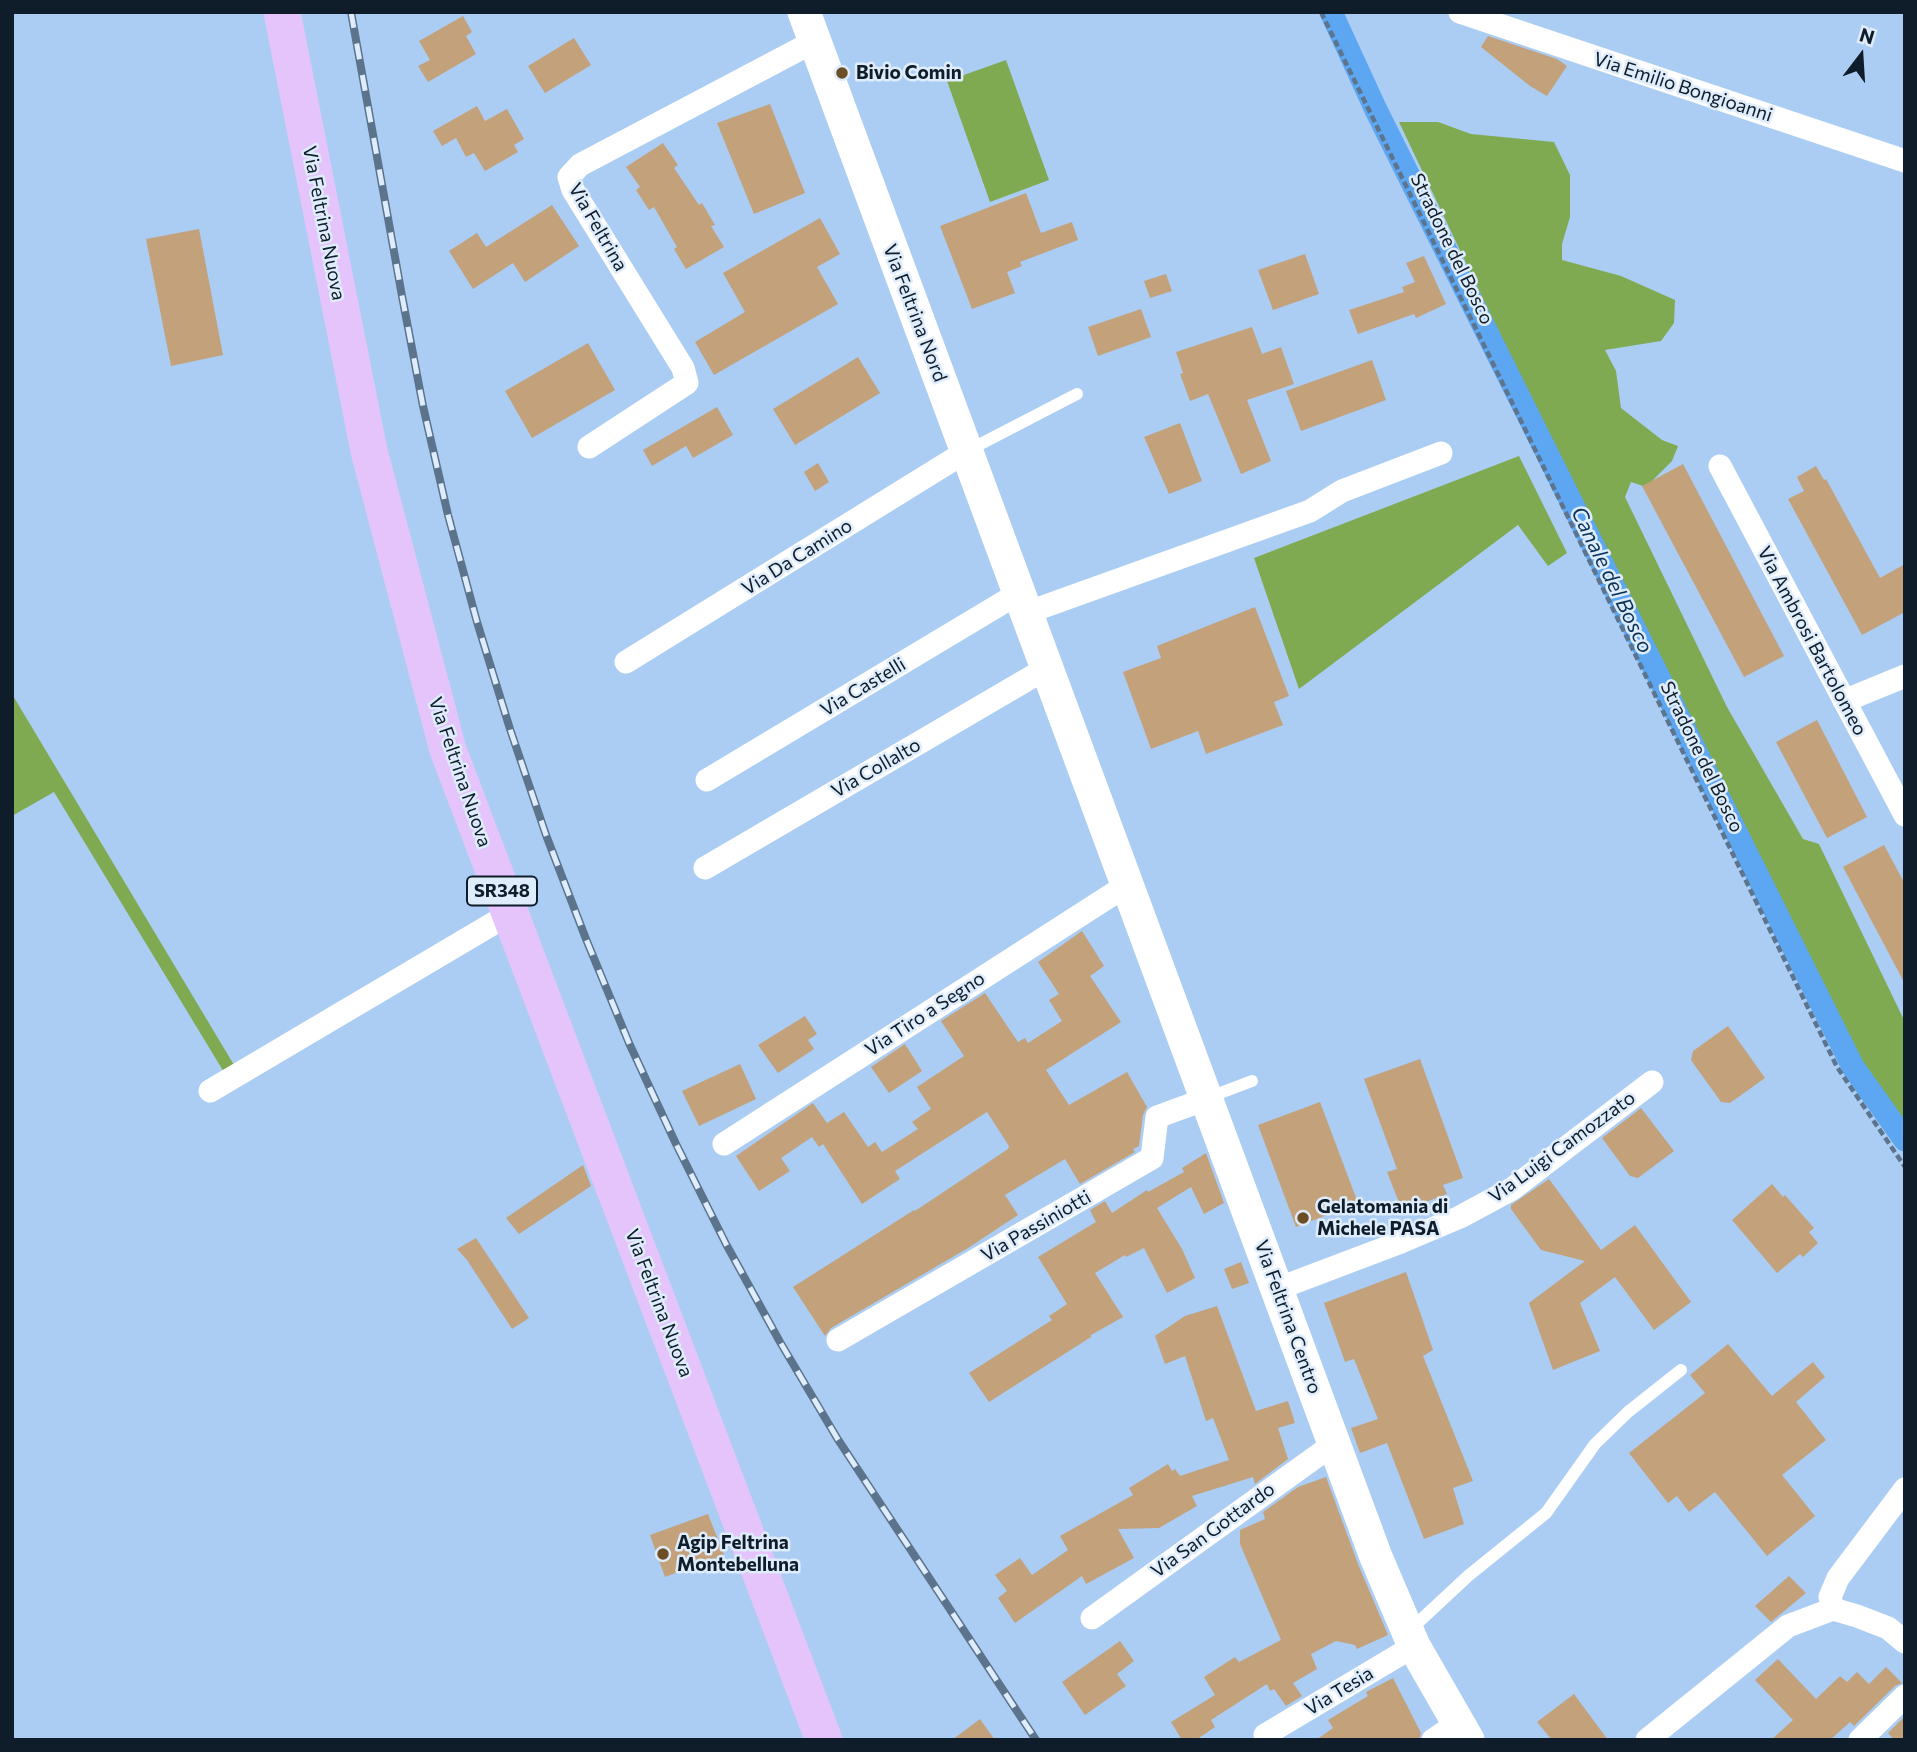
<!DOCTYPE html>
<style>
body{margin:0}
#map{position:relative;width:1917px;height:1752px;overflow:hidden;background:#abcdf3;font-family:Commissioner,sans-serif}
canvas{display:block}
.frame{position:absolute;inset:0;border:14px solid #0f1c29;pointer-events:none}
.north{position:absolute;left:1826px;top:21px;width:70px;height:70px;-webkit-text-stroke:5px #deecfb;paint-order:stroke;rotate:17deg;font-size:19px;font-weight:700;line-height:28px;text-align:center;color:#0f1c29}
.north::after{content:'';display:block;margin:auto;width:24px;height:32px;background:#0f1c29;clip-path:polygon(50% 0,100% 100%,50% 72%,0 100%)}
</style>
<div id="map">
<canvas width="1917" height="1752"></canvas>
<div class="frame"></div>
<div class="north">N</div>
</div>
<script>
const g = document.querySelector('canvas').getContext('2d');
g.lineJoin = 'round';
function fill(path, color) { g.fillStyle = color; g.fill(path, 'evenodd'); }
const toPath = rows => new Path2D(rows.map(r => 'M' + r).join(''));
function trace(path, color, width, dash) { g.strokeStyle = color; g.lineWidth = width; g.lineCap = dash ? 'butt' : 'round'; g.setLineDash(dash || []); g.stroke(path); }
function write(font, color, halo, rows, align = 'center') {
  g.font = font + ' Commissioner,sans-serif'; g.lineWidth = 5; g.setLineDash([]); g.textBaseline = 'middle'; g.strokeStyle = halo; g.fillStyle = color; for (const [text, x, y, turn = 0] of rows) {
    g.save(); g.translate(x, y); g.rotate((+turn || 0) * Math.PI / 180); g.textAlign = isNaN(turn) ? turn : align; if (halo) g.strokeText(text, 0, 0); g.fillText(text, 0, 0); g.restore();
  }
}
fill(toPath([
 [1006,60,1049,180,990,202,947,81],
 [1399,122,1438,122,1471,134,1554,142,1570,175,1570,217,1562,244,1562,260,1621,276,1675,300,1674,323,1661,341,1605,350,1616,371,1621,408,1662,440,1678,446,1672,461,1646,487,1631,482,1625,497,1727,707,1803,839,1819,844,1905,1022,1905,1131,1891,1115,1781,911,1724,796,1673,682,1608,562],
 [1519,456,1567,553,1548,566,1518,525,1299,689,1254,558],
 [12,694,243,1080,233,1087,54,792,12,816]
]), '#7faa51');
trace(toPath([
 [1331,12,1376,110,1853,1067,1905,1140]
]), '#5da6f1', 23);
fill(toPath([
 [463,16,472,32,466,36,476,54,428,82,418,66,430,60,419,41],
 [1488,36,1557,59,1567,66,1547,96,1530,86,1481,47],
 [574,38,591,65,545,93,528,66],
 [770,104,805,193,754,214,717,123],
 [477,106,485,121,507,109,524,139,514,145,518,152,485,171,474,153,466,157,456,138,442,146,433,131],
 [663,143,678,165,674,168,699,205,702,203,715,225,711,226,724,247,686,269,674,249,677,247,654,207,649,210,636,190,640,187,626,167],
 [1026,193,1041,233,1072,222,1078,240,1020,262,1022,266,1007,272,1015,293,972,309,940,226],
 [552,205,579,246,525,282,513,263,473,289,449,251,477,233,486,247],
 [820,218,840,254,817,267,838,304,714,375,695,342,745,312,723,273],
 [199,229,223,355,171,366,146,239],
 [1305,254,1319,294,1273,310,1258,270],
 [1424,256,1446,304,1416,318,1414,314,1358,334,1349,310,1404,292,1402,287,1415,282,1406,263],
 [1166,274,1172,291,1150,298,1144,281],
 [1141,309,1151,337,1098,356,1088,327],
 [1252,327,1262,354,1281,347,1294,384,1247,400,1271,461,1241,474,1208,394,1190,401,1180,374,1183,373,1176,352],
 [588,343,615,390,532,438,505,391],
 [858,357,880,393,795,445,773,409],
 [1372,360,1386,400,1301,431,1286,391],
 [717,407,733,435,693,458,686,446,652,466,643,450],
 [1180,423,1202,481,1169,494,1144,437],
 [818,463,829,482,815,491,804,472],
 [1683,464,1784,656,1744,677,1642,486],
 [1816,466,1824,480,1826,479,1880,578,1905,564,1905,612,1862,635,1788,499,1804,491,1797,477],
 [1255,607,1289,696,1274,702,1283,725,1206,754,1198,731,1151,749,1123,672,1161,658,1157,646],
 [1817,720,1867,817,1827,838,1776,742],
 [1884,845,1905,884,1905,984,1843,867],
 [1082,931,1104,966,1090,976,1121,1022,1046,1070,1069,1105,1127,1072,1147,1107,1143,1115,1139,1146,1133,1149,1135,1152,1080,1184,1065,1159,1005,1195,1018,1215,968,1248,831,1328,825,1336,793,1287,914,1210,915,1211,1008,1149,1009,1146,987,1112,895,1171,900,1179,862,1204,823,1144,819,1147,812,1137,781,1158,790,1171,759,1191,736,1156,813,1103,827,1123,844,1112,868,1147,875,1142,882,1152,918,1129,912,1122,931,1109,917,1087,964,1056,941,1021,985,993,1018,1042,1025,1038,1028,1043,1062,1021,1049,1000,1059,994,1038,962],
 [805,1016,817,1034,808,1040,814,1049,778,1073,758,1045],
 [1728,1026,1765,1078,1730,1103,1721,1102,1691,1060,1693,1051],
 [905,1044,922,1071,889,1093,871,1067],
 [1420,1059,1463,1178,1443,1185,1447,1194,1423,1203,1420,1198,1400,1205,1387,1172,1397,1169,1364,1079],
 [740,1064,756,1099,699,1126,682,1091],
 [1320,1102,1358,1203,1296,1227,1258,1125],
 [1641,1108,1674,1151,1638,1178,1630,1176,1602,1138],
 [1206,1153,1224,1203,1204,1214,1191,1187,1157,1208,1182,1249,1195,1278,1167,1293,1144,1248,1126,1257,1125,1255,1095,1273,1123,1317,1091,1335,1091,1337,989,1402,969,1373,1052,1320,1049,1316,1067,1304,1038,1257,1096,1222,1090,1210,1105,1201,1112,1213,1147,1190,1148,1192,1184,1172,1182,1168],
 [583,1165,591,1186,519,1234,506,1218],
 [1549,1179,1601,1250,1635,1225,1691,1302,1654,1330,1615,1277,1580,1303,1600,1351,1553,1370,1529,1303,1585,1261,1541,1250,1511,1209,1511,1205],
 [1772,1184,1783,1197,1785,1195,1814,1228,1809,1232,1818,1243,1803,1257,1800,1254,1777,1273,1732,1220],
 [476,1238,529,1318,512,1329,467,1260,457,1249],
 [1241,1262,1249,1283,1232,1289,1224,1269],
 [1406,1272,1433,1350,1423,1356,1473,1481,1453,1488,1464,1524,1424,1539,1387,1443,1360,1453,1351,1428,1378,1419,1354,1359,1345,1362,1324,1303],
 [1217,1306,1256,1411,1288,1401,1295,1423,1278,1428,1288,1459,1255,1484,1253,1477,1192,1496,1197,1506,1159,1528,1118,1529,1134,1558,1086,1584,1082,1576,1015,1623,998,1598,1007,1591,995,1575,1020,1558,1032,1575,1068,1550,1060,1536,1133,1495,1129,1488,1168,1464,1172,1471,1175,1469,1180,1476,1229,1460,1213,1418,1206,1421,1185,1356,1165,1364,1155,1336,1185,1316],
 [1728,1344,1772,1396,1813,1362,1825,1377,1796,1402,1826,1440,1782,1475,1815,1516,1767,1556,1715,1492,1689,1512,1677,1496,1668,1503,1629,1453,1705,1393,1690,1375],
 [1326,1477,1358,1564,1388,1635,1357,1649,1355,1645,1336,1641,1311,1654,1317,1669,1293,1683,1302,1696,1286,1706,1274,1689,1270,1691,1267,1684,1211,1720,1215,1727,1196,1740,1182,1740,1171,1722,1215,1695,1204,1677,1235,1657,1239,1662,1281,1640,1240,1544,1240,1530,1265,1519,1263,1512,1298,1487],
 [708,1514,724,1555,665,1577,650,1535],
 [1789,1576,1806,1593,1771,1622,1755,1606],
 [1120,1641,1134,1661,1117,1674,1126,1686,1085,1715,1062,1682],
 [1778,1659,1816,1699,1840,1676,1847,1682,1857,1672,1869,1684,1886,1667,1902,1683,1895,1686,1854,1726,1850,1722,1830,1740,1771,1740,1793,1720,1755,1680],
 [1393,1678,1421,1733,1419,1740,1316,1740,1333,1728,1328,1720,1368,1696,1366,1692],
 [1574,1694,1608,1740,1552,1740,1537,1722],
 [1905,1716,1905,1740,1894,1740,1888,1733],
 [980,1719,995,1740,952,1740]
]), '#c2a17b');
trace(toPath([
 [1321,12,1837,1067,1905,1167]
]), '#5c748d', 4.5, [7, 3.5]);
trace(toPath([
 [969,450,1077,394],
 [1207,1098,1252,1081],
 [1410,1630,1468,1576,1546,1513,1595,1444,1628,1412,1681,1370]
]), '#fff', 12);
trace(toPath([
 [1460,12,1905,161],
 [589,447,687,383,683,368,573,190,569,177,580,165,815,41],
 [1720,466,1905,815],
 [1026,613,1310,511,1342,491,1441,453],
 [626,662,967,451],
 [1844,701,1905,676],
 [707,780,1019,593],
 [705,868,1047,668],
 [210,1091,511,913],
 [724,1144,1127,885],
 [1277,1289,1401,1242,1460,1217,1512,1189,1652,1082],
 [838,1340,1152,1158,1157,1117,1206,1099],
 [1833,1609,1830,1597,1838,1578,1905,1489],
 [1833,1609,1857,1616,1888,1628,1905,1642],
 [1092,1618,1335,1443],
 [1265,1735,1414,1646],
 [1433,1740,1458,1723],
 [1647,1740,1788,1626,1833,1609],
 [1860,1740,1905,1696]
]), '#fff', 23);
trace(toPath([
 [804,12,1376,1557,1414,1646,1468,1740]
]), '#fff', 33);
trace(toPath([
 [282,12,369,451,448,750,824,1740]
]), '#e4c4fb', 37);
const rail = toPath([
 [351,12,402,296,423,406,448,515,477,622,510,729,546,835,586,939,629,1043,676,1144,726,1244,780,1342,837,1438,1036,1740]
]);
trace(rail, '#5c738c', 8);
trace(rail, '#deecfb', 5, [16]);
for (const [x, y, r, color] of [
 [842,73,7,"#6e4e25"],
 [1303,1218,7,"#6e4e25"],
 [663,1554,7,"#6e4e25"]
]) { const dot = new Path2D(); dot.arc(x, y, r, 0, 2 * Math.PI); g.fillStyle = color; g.fill(dot); trace(dot, '#deecfb', 2.5); }
for (const [x, y, w] of [
 [502,891,70]
]) { const box = new Path2D(); box.roundRect(x - w / 2, y - 14.5, w, 29, 5); g.fillStyle = '#deecfb'; g.fill(box); trace(box, '#0f1c29', 2); }
write('bold 18px', '#0f1c29', null, [
 ["SR348",502,891]
]);
write('bold 19px', '#0f1c29', '#deecfb', [
 ["Bivio Comin",856,73],
 ["Gelatomania di",1317,1207],
 ["Michele PASA",1317,1229],
 ["Agip Feltrina",677,1543],
 ["Montebelluna",677,1565]
], 'left');
write('19px', '#0f1c29', '#deecfb', [
 ["Via Emilio Bongioanni",1683,87,18],
 ["Via Feltrina Nuova",324,223,79],
 ["Via Feltrina",598,227,60],
 ["Stradone del Bosco",1452,249,64],
 ["Via Feltrina Nord",915,313,69],
 ["Via Da Camino",797,557,-32],
 ["Via Ambrosi Bartolomeo",1812,641,62],
 ["Via Castelli",863,687,-31],
 ["Stradone del Bosco",1702,757,64],
 ["Via Collalto",876,768,-30],
 ["Via Feltrina Nuova",460,772,71],
 ["Via Tiro a Segno",925,1014,-33],
 ["Via Luigi Camozzato",1562,1147,-36],
 ["Via Passiniotti",1036,1226,-30],
 ["Via Feltrina Nuova",659,1303,69],
 ["Via Feltrina Centro",1288,1317,70],
 ["Via San Gottardo",1213,1530,-36],
 ["Via Tesia",1339,1691,-31]
]);
write('italic 21px', '#0b3257', '#deecfb', [
 ["Canale del Bosco",1612,580,64]
]);
</script>
